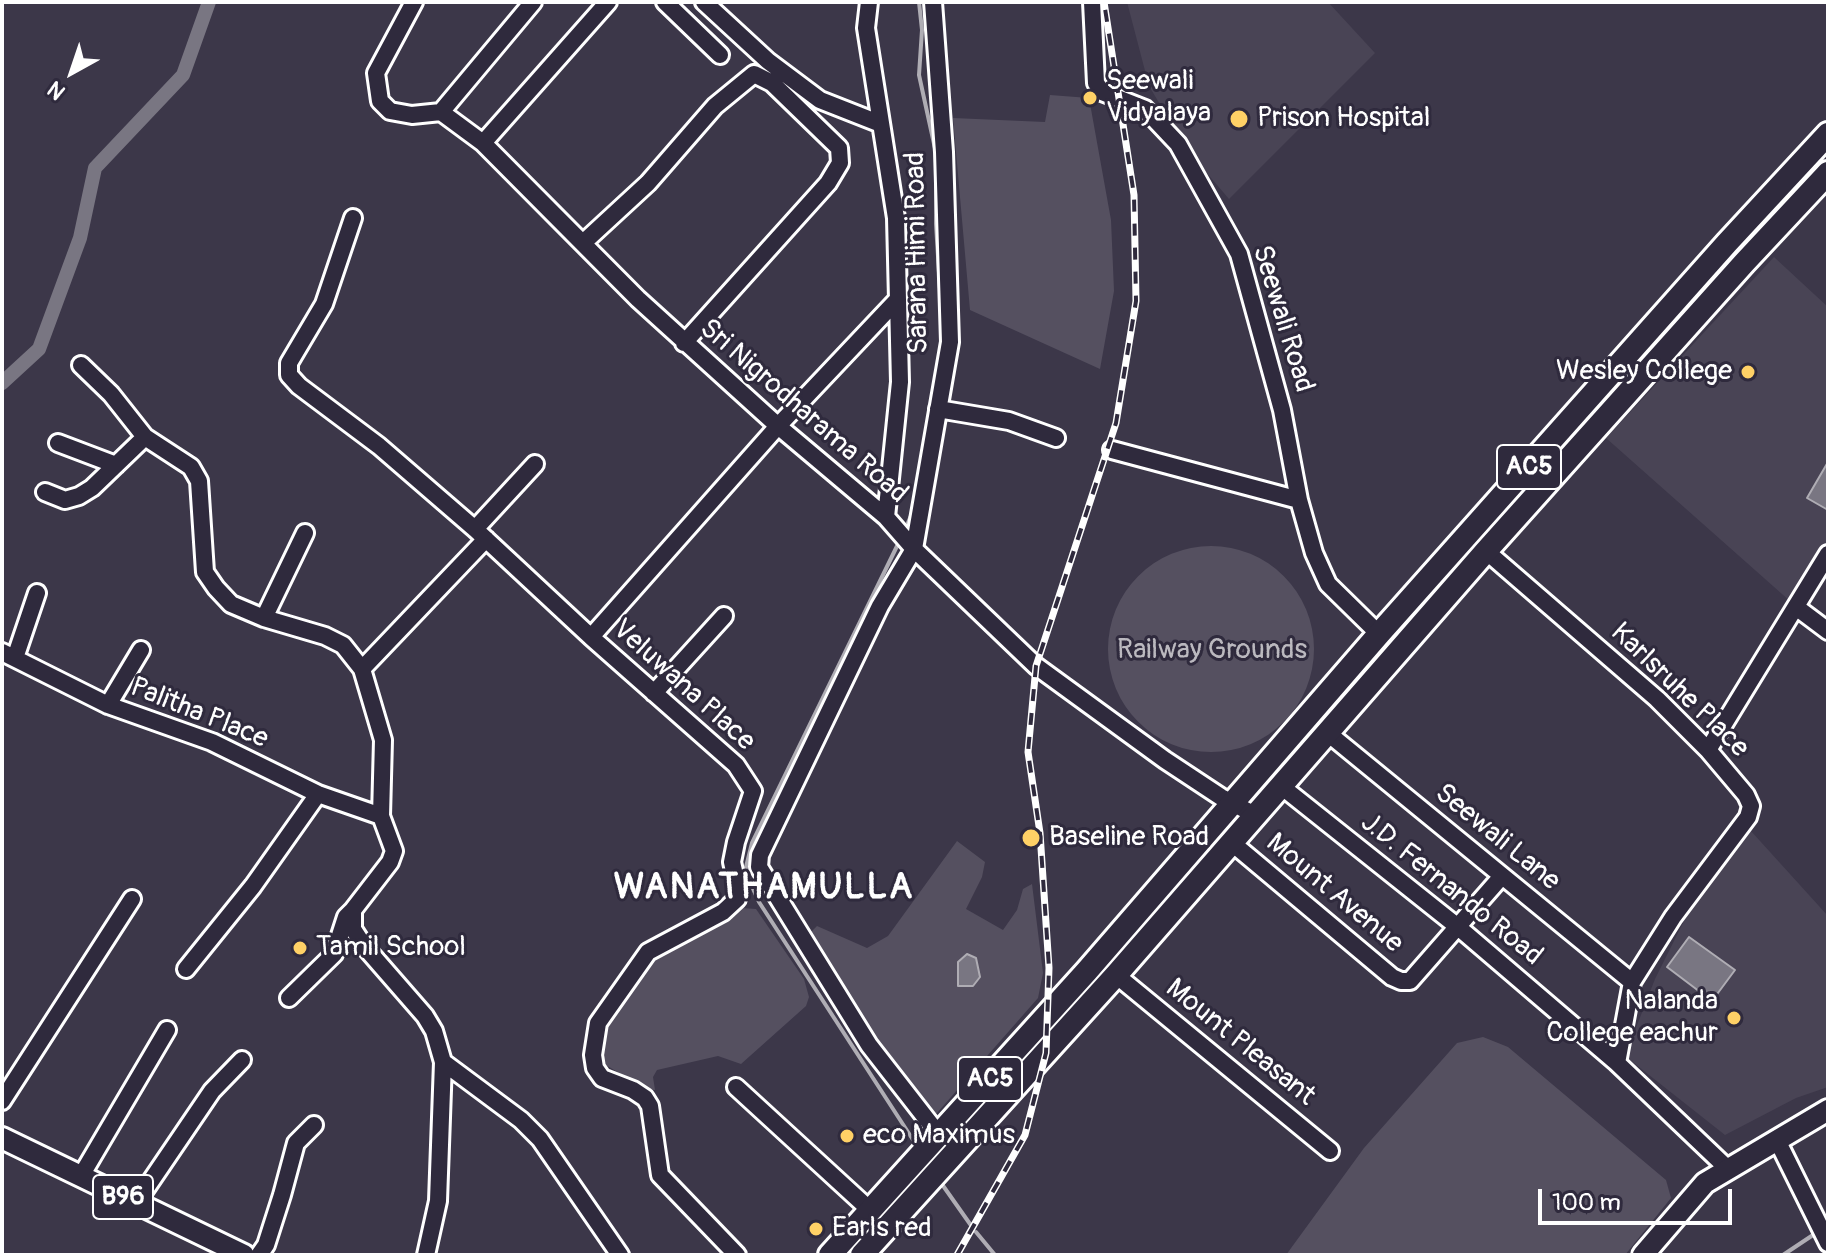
<!DOCTYPE html>
<style>
body{margin:0}
#map{position:relative;width:1830px;height:1257px;overflow:hidden;background:#3c3749;font-family:Pangolin,sans-serif}
canvas{display:block}
.frame{position:absolute;inset:0;border:4px solid #fff;pointer-events:none}
.north{position:absolute;left:32px;top:32px;width:80px;height:80px;-webkit-text-stroke:6px #2f2a3d;paint-order:stroke;rotate:220deg;font-size:22px;font-weight:700;line-height:32px;text-align:center;color:#fff}
.north::after{content:'';display:block;margin:auto;width:28px;height:36px;background:#fff;clip-path:polygon(50% 0,100% 100%,50% 72%,0 100%)}
.scale{position:absolute;left:1538px;top:1189px;width:194px;height:36px;box-sizing:border-box;border:4px solid #fff;border-top:0;padding-left:10px;font-size:24px;line-height:28px;white-space:nowrap;color:#fff;-webkit-text-stroke:6px #2f2a3d;paint-order:stroke}
</style>
<div id="map">
<canvas width="1830" height="1257"></canvas>
<div class="frame"></div>
<div class="north">N</div>
<div class="scale">100 m</div>
</div>
<script>
const g = document.querySelector('canvas').getContext('2d');
g.lineJoin = 'round';
function fill(path, color) { g.fillStyle = color; g.fill(path, 'evenodd'); }
const toPath = rows => new Path2D(rows.map(r => 'M' + r).join(''));
function trace(path, color, width, dash) { g.strokeStyle = color; g.lineWidth = width; g.lineCap = dash ? 'butt' : 'round'; g.setLineDash(dash || []); g.stroke(path); }
function write(font, color, halo, rows, align = 'center') {
  g.font = font + ' Pangolin,sans-serif'; g.lineWidth = 6; g.setLineDash([]); g.textBaseline = 'middle'; g.strokeStyle = halo; g.fillStyle = color; for (const [text, x, y, turn = 0] of rows) {
    g.save(); g.translate(x, y); g.rotate((+turn || 0) * Math.PI / 180); g.textAlign = isNaN(turn) ? turn : align; if (halo) g.strokeText(text, 0, 0); g.fillText(text, 0, 0); g.restore();
  }
}
fill(toPath([
 [1127,2,1328,2,1375,53,1229,199,1188,151,1149,86],
 [1774,257,1828,307,1828,539,1791,602,1606,438],
 [1751,831,1828,916,1828,1087,1796,1098,1725,1135,1625,1056,1655,979,1690,909]
]), '#494455');
fill(toPath([
 [1050,95,1089,98,1111,220,1114,291,1100,369,970,310,953,118,1045,122],
 '1108 649a103 103 0 1 1 206 0a103 103 0 1 1-206 0Z',
 [957,841,985,862,982,877,966,909,1003,930,1017,910,1023,889,1032,884,1043,973,1038,998,937,1113,928,1113,915,1099,859,1017,811,932,817,926,867,948,888,936],
 [741,908,756,909,804,979,809,997,806,1006,741,1064,718,1056,657,1070,653,1077,655,1090,646,1089,599,1061,605,1020,654,953],
 [1483,1037,1508,1047,1666,1180,1671,1198,1625,1255,1286,1255,1364,1148,1457,1043]
]), '#555060');
const water = toPath([
 [1828,462,1828,510,1807,498,1828,462],
 [1689,937,1735,970,1712,1001,1667,967,1689,937],
 [967,954,976,958,980,977,973,986,958,986,958,962,967,954]
]);
fill(water, '#797682');
trace(water, '#afadb4', 2);
trace(toPath([
 [919,2,922,30,919,75,936,153,936,224,940,289],
 [904,532,913,511],
 [900,540,752,843,745,871,759,902,917,1146],
 [939,1180,970,1224],
 [976,1232,995,1255],
 [1783,1255,1816,1233]
]), '#afadb4', 4);
trace(toPath([
 [2,383,39,349,80,238,95,168,183,75,209,2]
]), '#797682', 14);
const minor = toPath([
 [414,2,376,73,380,101,390,111,412,115,441,112,483,143],
 [608,2,483,143,638,299,778,426,886,517,914,549,1036,666,1165,760,1221,797,1255,815],
 [665,2,720,55],
 [704,2,768,61,820,100,881,124],
 [869,2,866,28,896,218,900,382,886,517],
 [933,2,944,152,950,342,914,549,880,606,760,855,759,867,869,1045,939,1135],
 [1092,2,1096,83,1102,92,1145,109,1178,144,1239,254,1282,410,1299,500,1314,553,1328,584,1379,634],
 [441,112,533,2],
 [353,218,324,304,289,363,289,375,299,386,379,446,475,529,591,637,736,765,753,791,736,842,732,862,738,889,737,899,723,912,648,952,598,1023,593,1055,595,1068,602,1078,633,1090,645,1098,650,1106,660,1175,737,1255],
 [583,243,648,183,715,106,754,74,772,83,839,148,840,163,828,183,684,343],
 [81,365,111,394,145,437,191,467,199,481,205,572,216,588,231,604,264,618,325,636,343,645,362,669,383,740,381,816,394,851,390,862,353,910,353,929,364,946,425,1016,434,1031,443,1062,438,1201,426,1255],
 [938,409,1009,421,1056,438],
 [58,443,116,465],
 [1112,450,1299,500],
 [45,492,65,500,79,496,92,488,145,437],
 [475,529,535,464],
 [1486,551,1657,699,1708,750,1746,795,1751,806,1748,817,1673,917,1632,982,1617,1063],
 [1796,607,1828,631],
 [264,618,305,533],
 [591,637,778,426,898,299],
 [2,652,108,705,212,742,318,794,381,816],
 [15,658,37,593],
 [362,669,486,539],
 [654,693,724,616],
 [108,705,141,650],
 [1329,734,1632,982],
 [1708,750,1828,554],
 [1281,786,1458,927,1617,1063,1727,1168],
 [1231,842,1392,977,1401,981,1410,981,1502,876],
 [186,969,253,886,318,794],
 [1116,975,1330,1151],
 [289,998,334,954,346,917,352,911],
 [443,1062,521,1120,540,1139,620,1255],
 [736,1087,870,1210],
 [2,1101,132,899],
 [1777,1140,1828,1243],
 [81,1176,167,1030],
 [136,1203,212,1091,242,1060],
 [259,1255,266,1245,282,1195,296,1143,314,1125]
]);
const major = toPath([
 [2,1138,244,1255],
 [1643,1255,1705,1183,1828,1110]
]);
const highway = toPath([
 [830,1255,1087,971,1379,634,1727,243,1828,134],
 [862,1255,1116,975,1486,551,1744,263,1828,173]
]);
trace(minor, '#fff', 22);
trace(major, '#fff', 26);
trace(highway, '#fff', 28);
trace(minor, '#2f2a3d', 16);
trace(major, '#2f2a3d', 20);
trace(highway, '#2f2a3d', 22);
const rail = toPath([
 [957,1255,1025,1135,1046,1053,1049,968,1040,833,1028,752,1036,666,1116,423,1136,301,1134,195,1104,2]
]);
trace(rail, '#fff', 7);
trace(rail, '#2f2a3d', 4, [12]);
for (const [x, y, r, color] of [
 [1090,98,8,"#ffd166"],
 [1239,119,10,"#ffd166"],
 [1748,372,8,"#ffd166"],
 [1031,838,10,"#ffd166"],
 [300,948,8,"#ffd166"],
 [1734,1018,8,"#ffd166"],
 [847,1136,8,"#ffd166"],
 [816,1229,8,"#ffd166"]
]) { const dot = new Path2D(); dot.arc(x, y, r, 0, 2 * Math.PI); g.fillStyle = color; g.fill(dot); trace(dot, '#2f2a3d', 3); }
for (const [x, y, w] of [
 [1529,467,64],
 [990,1079,64],
 [123,1197,60]
]) { const box = new Path2D(); box.roundRect(x - w / 2, y - 22, w, 44, 6); g.fillStyle = '#2f2a3d'; g.fill(box); trace(box, '#fff', 2); }
write('bold 26px', '#fff', null, [
 ["AC5",1529,467],
 ["AC5",990,1079],
 ["B96",123,1197]
]);
write('28px', '#fff', '#2f2a3d', [
 ["Seewali",1106,82],
 ["Vidyalaya",1106,114],
 ["Prison Hospital",1257,119],
 ["Wesley College",1732,372,"right"],
 ["Baseline Road",1049,838],
 ["Tamil School",316,948],
 ["Nalanda",1718,1002,"right"],
 ["College eachur",1718,1034,"right"],
 ["eco Maximus",863,1136],
 ["Earls red",832,1229]
], 'left');
write('28px', '#fff', '#2f2a3d', [
 ["Sarana Himi Road",918,253,-91],
 ["Seewali Road",1282,319,73],
 ["Sri Nigrodharama Road",803,412,41],
 ["Veluwana Place",683,686,42],
 ["Karlsruhe Place",1679,691,44],
 ["Palitha Place",199,714,22],
 ["Seewali Lane",1497,838,39],
 ["J.D. Fernando Road",1451,890,39],
 ["Mount Avenue",1334,894,40],
 ["Mount Pleasant",1240,1043,39]
]);
write('28px', '#bbb9bf', '#2f2a3d', [
 ["Railway Grounds",1212,651]
]);
g.letterSpacing = '2px';
write('bold 36px', '#fff', '#2f2a3d', [
 ["WANATHAMULLA",764,889]
]);
g.letterSpacing = '0px';
</script>
